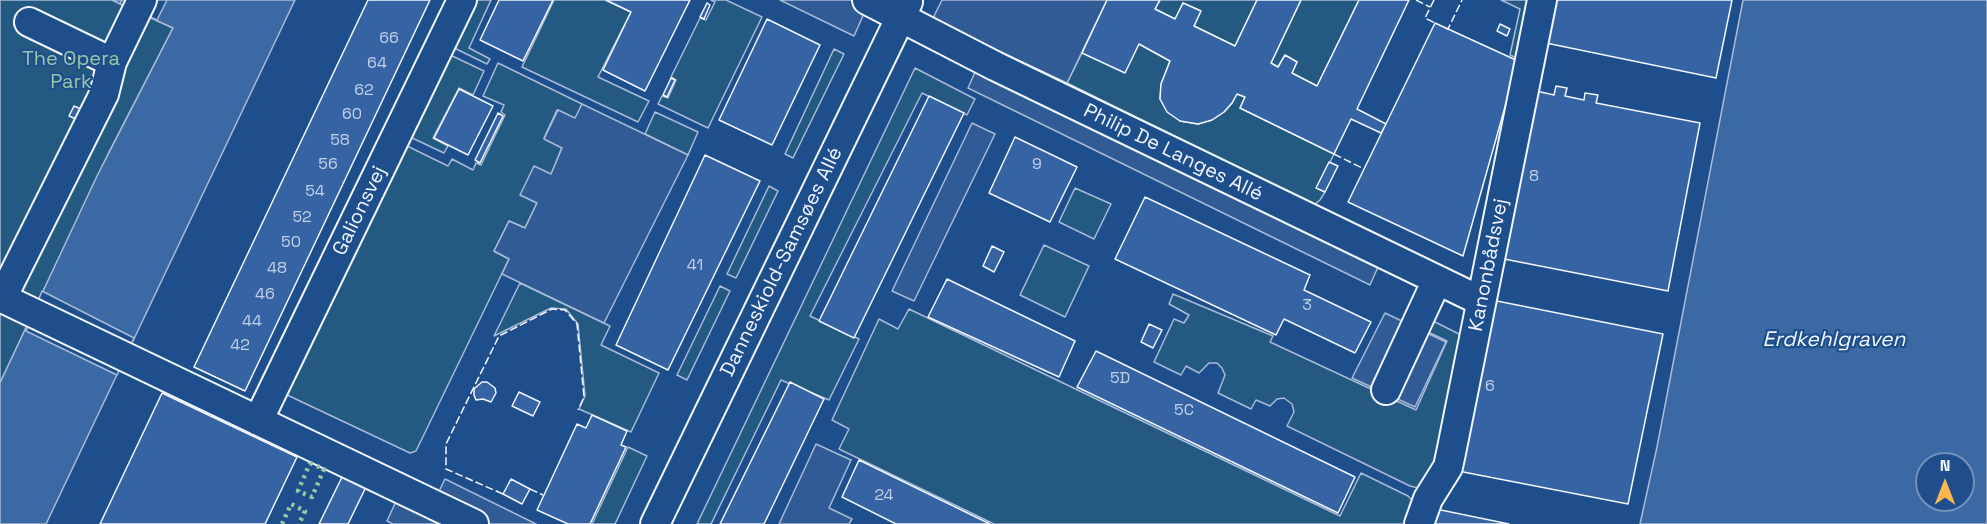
<!DOCTYPE html>
<meta charset="utf-8">
<style>
body{margin:0}
#map{position:relative;width:1987px;height:524px;overflow:hidden;background:#1f4e8c;font-family:"Space Grotesk",sans-serif}
canvas{display:block}
.north{position:absolute;left:1915px;top:452px;width:60px;height:60px;box-sizing:border-box;background:#1f4e8c;border:2px solid #7391ba;border-radius:50%;rotate:0deg;font-size:16px;font-weight:700;line-height:24px;text-align:center;color:#f2f6ff}
.north::after{content:'';display:block;margin:auto;width:21px;height:27px;background:#ffb74d;clip-path:polygon(50% 0,100% 100%,50% 72%,0 100%)}
</style>
<div id="map">
<canvas width="1987" height="524"></canvas>
<div class="north">N</div>
</div>
<script>
const g = document.querySelector('canvas').getContext('2d');
g.lineJoin = 'round';
function fill(path, color) { g.fillStyle = color; g.fill(path, 'evenodd'); }
const toPath = rows => new Path2D(rows.map(r => 'M' + r).join(''));
function trace(path, color, width, dash) { g.strokeStyle = color; g.lineWidth = width; g.lineCap = dash ? 'butt' : 'round'; g.setLineDash(dash || []); g.stroke(path); }
function write(font, color, halo, rows, align = 'center') {
  g.font = font + ' "Space Grotesk",sans-serif'; g.lineWidth = 4.5; g.setLineDash([]); g.textBaseline = 'middle'; g.strokeStyle = halo; g.fillStyle = color; for (const [text, x, y, turn = 0] of rows) {
    g.save(); g.translate(x, y); g.rotate((+turn || 0) * Math.PI / 180); g.textAlign = isNaN(turn) ? turn : align; if (halo) g.strokeText(text, 0, 0); g.fillText(text, 0, 0); g.restore();
  }
}
const green = toPath([
 [0,0,112,0,173,28,109,152,0,383,0,0],
 [470,0,491,0,469,48,490,59,487,64,448,45,470,0],
 [554,0,605,0,631,12,598,77,649,101,638,122,522,67,554,0],
 [711,0,726,0,762,17,708,128,658,104,662,96,668,98,676,80,671,77,700,18,706,20,715,2,711,0],
 [1160,0,1257,0,1235,46,1194,26,1201,11,1183,3,1175,19,1155,9,1160,0],
 [1301,0,1359,0,1317,86,1292,73,1297,62,1285,55,1278,67,1271,63,1301,0],
 [1501,0,1530,0,1519,59,1510,55,1520,9,1501,0],
 [1139,44,1170,61,1161,84,1160,99,1180,121,1198,124,1212,120,1224,112,1232,103,1237,94,1245,97,1240,108,1334,154,1317,188,1325,192,1320,200,1314,205,1067,83,1082,53,1139,44],
 [834,49,844,54,793,158,785,154,834,49],
 [448,54,484,71,473,95,459,88,433,138,448,146,444,153,408,136,448,54],
 [498,63,582,104,576,119,557,110,544,138,562,147,551,175,521,195,537,203,525,228,509,221,494,251,509,259,416,451,410,453,283,393,403,144,448,166,452,159,473,170,476,163,481,165,505,115,501,112,504,105,483,96,498,63],
 [915,68,975,99,967,115,922,93,810,316,859,339,829,400,781,380,711,524,697,524,915,68],
 [655,112,698,132,688,155,645,134,655,112],
 [769,186,778,191,736,278,727,274,769,186],
 [1075,188,1111,204,1094,239,1059,222,1075,188],
 [1044,245,1089,266,1065,317,1020,295,1044,245],
 [520,283,610,326,601,345,659,373,631,432,579,409,585,396,578,324,566,309,551,308,494,336,520,283],
 [720,286,730,291,687,380,677,375,720,286],
 [1173,294,1273,336,1270,342,1416,410,1447,341,1428,332,1433,321,1463,336,1444,451,1422,489,1410,486,1287,426,1294,412,1292,404,1284,398,1277,399,1270,406,1256,400,1251,409,1218,393,1225,375,1222,368,1217,363,1209,363,1199,373,1186,366,1181,375,1154,362,1174,319,1184,323,1189,315,1169,304,1173,294],
 [909,309,1340,516,1361,473,1408,496,1415,503,1411,524,994,524,839,449,849,429,832,420,879,319,898,329,909,309],
 [628,447,647,456,615,524,592,524,628,447]
]);
fill(green, '#245a82');
trace(green, '#a8bbd7', 1.5);
const parking = toPath([
 [780,0,870,0,854,36,780,0],
 [942,0,1107,0,1067,83,932,20,942,0],
 [976,70,1378,267,1370,285,968,88,976,70],
 [582,104,688,155,604,323,502,274,509,259,494,251,509,221,525,228,537,203,520,195,534,166,551,174,562,148,544,139,558,110,575,118,582,104],
 [972,123,995,134,914,301,892,291,972,123],
 [1385,313,1446,342,1415,407,1352,378,1385,313],
 [816,444,851,460,829,508,852,519,849,524,779,524,816,444],
 [445,479,536,524,393,524,387,521,398,497,429,512,445,479]
]);
fill(parking, '#305b95');
trace(parking, '#a8bbd7', 1.5);
const water = toPath([
 [112,0,295,0,46,524,0,524,0,383,97,176,173,28,112,0],
 [1743,0,1987,0,1987,524,1640,524,1657,447,1743,0],
 [1927,464,1963,464,1963,500,1927,500,1927,464]
]);
fill(water, '#3b69a3');
trace(water, '#a8bbd7', 1.5);
const pier = toPath([
 [122,0,167,0,157,20,120,4,122,0],
 [42,291,134,338,117,375,26,331,42,291]
]);
fill(pier, '#1f4e8c');
trace(pier, '#a8bbd7', 1.5);
const building = toPath([
 [368,0,430,0,245,391,194,367,368,0],
 [499,0,553,0,523,61,480,40,499,0],
 [606,0,690,0,645,91,603,70,631,12,606,0],
 [1107,0,1160,0,1155,9,1175,19,1183,3,1201,11,1194,26,1235,46,1257,0,1301,0,1271,63,1278,67,1285,55,1297,62,1292,73,1317,86,1359,0,1409,0,1357,109,1386,124,1381,133,1351,119,1334,154,1240,108,1245,97,1237,94,1232,103,1224,112,1212,120,1198,124,1180,121,1167,112,1160,99,1161,84,1170,61,1139,44,1125,73,1082,53,1107,0],
 [1555,0,1732,0,1716,78,1546,43,1555,0],
 [707,3,710,5,704,19,700,17,707,3],
 [767,19,820,45,772,145,719,120,767,19],
 [1435,23,1518,61,1463,256,1348,202,1435,23],
 [1500,24,1510,29,1507,36,1497,31,1500,24],
 [671,78,675,80,667,97,663,95,671,78],
 [1556,86,1567,88,1565,96,1584,100,1585,93,1598,95,1596,103,1700,123,1668,291,1499,258,1532,90,1554,95,1556,86],
 [459,89,493,106,468,155,434,138,459,89],
 [929,96,964,113,854,338,819,321,929,96],
 [74,106,81,109,76,119,69,116,74,106],
 [498,113,503,116,480,163,475,160,498,113],
 [1015,137,1077,167,1050,222,989,193,1015,137],
 [705,155,760,181,668,370,616,345,705,155],
 [1329,162,1338,166,1325,192,1316,188,1329,162],
 [1145,197,1310,275,1304,290,1371,322,1355,353,1284,319,1276,335,1115,259,1145,197],
 [992,246,1004,252,994,272,983,266,992,246],
 [947,279,1075,341,1059,377,928,317,947,279],
 [1492,300,1663,334,1628,504,1458,471,1492,300],
 [1149,324,1162,330,1153,348,1141,342,1149,324],
 [1096,351,1355,477,1338,513,1077,387,1096,351],
 [482,382,487,382,495,388,496,393,491,402,483,399,476,400,474,395,474,389,482,382],
 [790,382,824,399,764,524,720,524,790,382],
 [519,392,540,402,533,416,512,406,519,392],
 [162,393,297,457,265,524,100,524,162,393],
 [592,415,627,431,621,445,626,447,590,524,568,524,537,510,577,424,586,428,592,415],
 [859,460,990,524,896,524,842,497,859,460],
 [343,475,366,487,348,524,319,524,343,475],
 [511,479,530,489,522,504,503,494,511,479],
 [1436,509,1509,524,1432,524,1436,509]
]);
fill(building, '#3563a3');
trace(building, '#f2f6ff', 1.5);
const minor = toPath([
 [142,0,112,62,104,94,2,298,474,524],
 [867,0,995,66,1481,301],
 [29,22,112,62],
 [1386,390,1437,280],
 [258,421,462,0],
 [655,524,908,2],
 [1419,524,1428,499,1448,467,1451,453,1542,0]
]);
trace(minor, '#f2f6ff', 32);
trace(minor, '#1f4e8c', 28);
trace(toPath([
 [310,463,324,469,312,497,298,491,310,463],
 [282,524,291,504,305,511,299,524]
]), '#97c8a6', 4.5, [3, 4.5]);
trace(toPath([
 [1416,0,1430,7],
 [1434,0,1425,18,1437,24],
 [1445,28,1448,29,1462,0],
 [1334,154,1364,169],
 [530,489,543,495],
 [503,494,446,469,446,444,499,336,552,309,565,310,577,324,584,397,578,410]
]), '#f2f6ff', 1.5, [8, 3]);
write('16px', '#c3d1e8', null, [
 ["66",389,39],
 ["64",377,64],
 ["62",364,91],
 ["60",352,115],
 ["58",340,141],
 ["56",328,165],
 ["9",1037,165],
 ["8",1534,177],
 ["54",315,192],
 ["52",302,218],
 ["50",291,243],
 ["41",695,266],
 ["48",277,269],
 ["46",265,295],
 ["3",1307,306],
 ["44",252,322],
 ["42",240,346],
 ["5D",1120,379],
 ["6",1490,387],
 ["5C",1184,411],
 ["24",884,496]
]);
write('20px', '#97c8a6', '#1f4e8c', [
 ["The Opera",71,60],
 ["Park",71,83]
]);
write('20px', '#f2f6ff', '#1f4e8c', [
 ["Philip De Langes Allé",1173,153,26],
 ["Galionsvej",360,211,-64],
 ["Danneskiold-Samsøes Allé",782,262,-64],
 ["Kanonbådsvej",1489,265,-79]
]);
write('italic 21px', '#f2f6ff', '#1f4e8c', [
 ["Erdkehlgraven",1834,340]
]);
</script>
